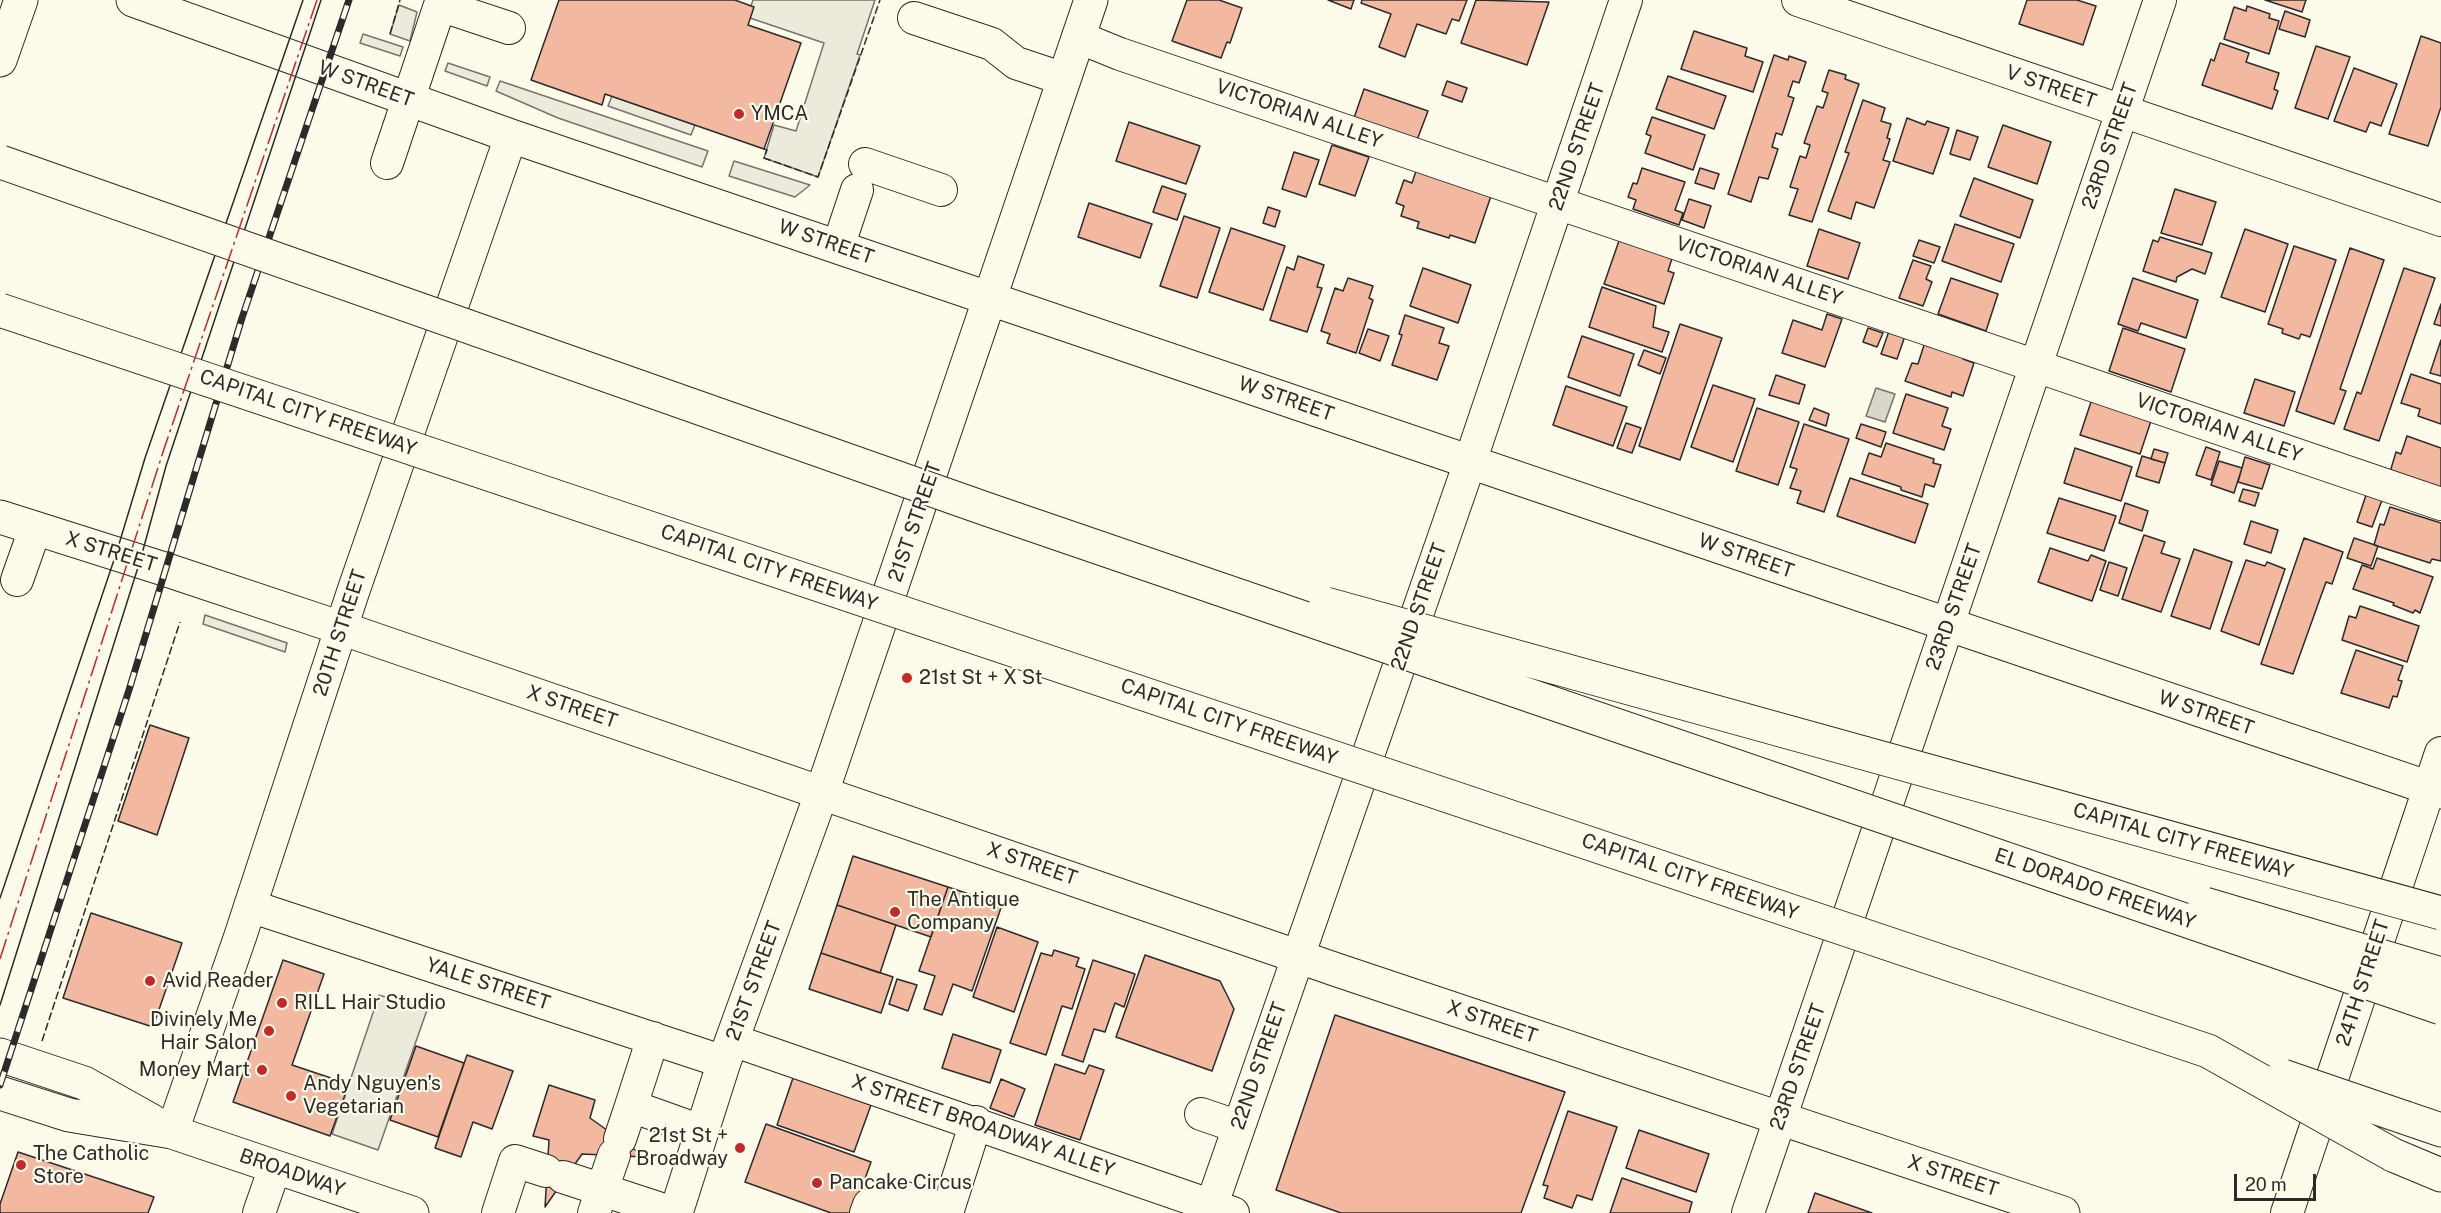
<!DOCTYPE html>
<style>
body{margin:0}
#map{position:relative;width:2441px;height:1213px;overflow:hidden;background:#fdfbea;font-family:"Public Sans",sans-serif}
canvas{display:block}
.scale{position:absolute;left:2234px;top:1174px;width:82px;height:27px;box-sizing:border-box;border:3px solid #2b2b2b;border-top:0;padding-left:8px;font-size:18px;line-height:21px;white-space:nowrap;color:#2b2b2b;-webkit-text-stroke:4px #fdfbea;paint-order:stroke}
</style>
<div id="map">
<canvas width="2441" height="1213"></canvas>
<div class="scale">20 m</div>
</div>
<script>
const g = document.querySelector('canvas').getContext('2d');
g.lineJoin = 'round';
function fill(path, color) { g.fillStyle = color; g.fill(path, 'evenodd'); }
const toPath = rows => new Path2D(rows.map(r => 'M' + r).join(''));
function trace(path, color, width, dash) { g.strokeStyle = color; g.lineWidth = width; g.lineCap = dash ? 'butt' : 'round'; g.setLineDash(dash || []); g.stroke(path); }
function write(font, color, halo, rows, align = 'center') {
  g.font = font + ' "Public Sans",sans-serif'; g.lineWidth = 4.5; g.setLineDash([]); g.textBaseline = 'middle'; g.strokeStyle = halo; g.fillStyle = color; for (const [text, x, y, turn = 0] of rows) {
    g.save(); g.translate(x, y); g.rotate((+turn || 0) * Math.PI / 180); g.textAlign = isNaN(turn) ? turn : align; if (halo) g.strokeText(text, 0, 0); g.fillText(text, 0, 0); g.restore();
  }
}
const green = toPath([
 [753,0,875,0,857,54,860,55,818,177,764,158,774,125,796,131,824,43,747,17,753,0],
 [399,5,417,12,410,41,390,34,399,5],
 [363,34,403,47,400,56,360,43,363,34],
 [448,63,490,77,487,86,445,71,448,63],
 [500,81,708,151,702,167,558,118,496,91,500,81],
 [612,96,695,125,691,135,608,106,612,96],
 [734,161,810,185,795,197,729,176,734,161],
 [205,615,287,643,285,652,203,624,205,615],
 [379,995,427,1010,378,1150,332,1134,379,995]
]);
fill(green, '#ecebdb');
trace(green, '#74746e', 1.5);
const water = toPath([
 [1876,388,1895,394,1885,422,1866,416,1876,388]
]);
fill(water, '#d8d7c9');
trace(water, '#74746e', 1.5);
const building = toPath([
 [559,0,735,0,754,7,748,25,801,43,764,149,605,94,602,105,531,80,559,0],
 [1187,0,1219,0,1242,8,1230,43,1227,42,1221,58,1172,41,1187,0],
 [1328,0,1354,0,1351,9,1328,0],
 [1362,0,1467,0,1459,21,1452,19,1446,34,1417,24,1405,57,1379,47,1391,14,1361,3,1362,0],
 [1476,0,1549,2,1527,65,1461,43,1476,0],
 [2027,0,2077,0,2096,6,2083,45,2019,24,2027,0],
 [2265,0,2306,0,2302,12,2265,0],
 [2247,6,2270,14,2269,18,2279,21,2269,54,2224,39,2234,7,2246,11,2247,6],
 [2285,11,2310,20,2305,37,2279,29,2285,11],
 [1694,31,1747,48,1745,56,1763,62,1753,92,1681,69,1694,31],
 [2421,36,2441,43,2441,107,2428,146,2389,134,2421,36],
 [2220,43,2249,53,2246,62,2279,73,2274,89,2278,91,2272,109,2202,85,2211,59,2214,61,2220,43],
 [2316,46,2350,57,2328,119,2295,108,2316,46],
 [1774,55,1788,60,1789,56,1806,62,1799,83,1793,81,1788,96,1794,98,1782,135,1776,133,1772,147,1778,149,1768,179,1759,177,1751,202,1728,194,1774,55],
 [2354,68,2397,84,2381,126,2370,122,2366,132,2334,121,2354,68],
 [1829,70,1846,75,1845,79,1859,84,1812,222,1789,215,1798,189,1790,187,1800,156,1806,158,1810,145,1804,143,1817,106,1823,108,1828,93,1822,91,1829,70],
 [1668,76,1726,96,1714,129,1656,109,1668,76],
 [1447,81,1467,88,1462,102,1442,95,1447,81],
 [1364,89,1428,111,1417,140,1354,118,1364,89],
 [1863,100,1885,108,1881,121,1891,124,1887,138,1890,139,1883,160,1890,162,1874,208,1856,202,1851,219,1828,211,1849,153,1845,152,1863,100],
 [1652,117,1705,135,1693,170,1645,153,1651,136,1646,134,1652,117],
 [1907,118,1925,125,1927,121,1949,128,1933,174,1893,161,1907,118],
 [1129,122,1200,146,1186,184,1116,161,1129,122],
 [2003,125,2051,142,2037,184,1988,167,2003,125],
 [1957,130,1978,137,1970,160,1950,154,1957,130],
 [1332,145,1369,157,1355,196,1319,184,1332,145],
 [1294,152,1319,160,1306,197,1282,189,1294,152],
 [1642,168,1685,182,1675,210,1683,213,1679,225,1633,209,1636,200,1628,197,1633,183,1637,184,1642,168],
 [1700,168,1719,174,1714,189,1695,183,1700,168],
 [1416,171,1491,196,1475,243,1450,235,1449,238,1417,228,1419,222,1401,216,1404,206,1396,203,1404,180,1412,183,1416,171],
 [1974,178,2033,200,2020,238,1960,216,1974,178],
 [1162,186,1186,194,1177,220,1153,212,1162,186],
 [2175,189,2216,202,2202,245,2161,233,2175,189],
 [1689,199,1711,206,1704,228,1682,220,1689,199],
 [1089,203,1152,224,1140,258,1078,237,1089,203],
 [1268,207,1280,211,1275,227,1263,223,1268,207],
 [1184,216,1220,228,1197,298,1160,286,1184,216],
 [1955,224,2014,244,2001,282,1942,261,1955,224],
 [1231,228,1285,246,1263,310,1209,292,1231,228],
 [1819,229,1860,243,1848,279,1807,266,1819,229],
 [2245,229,2288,244,2265,312,2221,297,2245,229],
 [1621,235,1674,252,1668,271,1674,273,1664,304,1604,284,1621,235],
 [2160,237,2212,253,2205,274,2192,269,2177,277,2176,282,2143,271,2153,240,2158,242,2160,237],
 [1919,240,1940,247,1934,263,1913,256,1919,240],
 [2294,246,2336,260,2310,337,2301,334,2299,339,2282,333,2283,329,2268,324,2294,246],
 [2350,248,2384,260,2340,389,2346,391,2334,424,2296,411,2350,248],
 [1298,256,1324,265,1317,287,1322,288,1307,332,1270,320,1287,267,1294,270,1298,256],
 [1913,260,1931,266,1926,279,1932,282,1923,306,1899,298,1913,260],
 [1423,268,1471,285,1458,323,1410,306,1423,268],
 [2404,268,2435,278,2379,441,2344,429,2357,392,2361,394,2404,268],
 [1348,278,1373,286,1369,298,1373,300,1356,353,1327,343,1330,334,1321,331,1335,288,1343,291,1348,278],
 [1951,278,1998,294,1986,331,1938,314,1951,278],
 [2133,278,2198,300,2186,338,2141,323,2138,331,2118,324,2133,278],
 [1602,287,1656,306,1653,327,1669,332,1662,352,1589,327,1602,287],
 [2441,304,2441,326,2434,324,2441,304],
 [1827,314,1842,319,1825,367,1782,353,1793,320,1822,330,1827,314],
 [1405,315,1444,328,1439,343,1449,346,1437,380,1392,365,1402,335,1399,334,1405,315],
 [1680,324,1722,338,1680,460,1639,446,1680,324],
 [1868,328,1883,333,1877,347,1863,342,1868,328],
 [2123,328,2185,349,2171,392,2109,371,2123,328],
 [1368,329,1389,336,1380,361,1359,353,1368,329],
 [1889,331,1905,336,1897,359,1881,354,1889,331],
 [1582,336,1634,354,1620,396,1568,377,1582,336],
 [2441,340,2441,376,2430,373,2441,340],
 [1925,342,1964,356,1963,359,1974,363,1963,396,1952,392,1951,397,1905,381,1912,363,1918,364,1925,342],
 [1644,350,1666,358,1660,374,1638,365,1644,350],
 [2411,374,2441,384,2441,424,2418,416,2420,409,2401,403,2411,374],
 [1776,375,1805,385,1799,404,1769,395,1776,375],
 [2255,379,2295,392,2284,426,2244,413,2255,379],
 [1713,385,1755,399,1733,462,1691,447,1713,385],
 [1566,386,1627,407,1613,446,1553,425,1566,386],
 [1906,394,1948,408,1942,426,1951,429,1944,450,1893,433,1906,394],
 [2092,399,2152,418,2140,454,2080,435,2092,399],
 [1757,408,1799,422,1778,485,1736,471,1757,408],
 [1814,408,1829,414,1826,426,1809,420,1814,408],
 [1626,423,1641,428,1632,453,1617,448,1626,423],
 [1804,424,1849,439,1824,512,1797,503,1801,491,1790,488,1797,469,1790,467,1804,424],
 [1861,424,1886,432,1881,447,1856,438,1861,424],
 [2407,436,2441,448,2441,489,2390,472,2396,452,2401,454,2407,436],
 [1886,443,1934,459,1933,463,1941,465,1934,487,1925,484,1922,497,1901,490,1901,487,1862,474,1869,453,1881,457,1886,443],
 [2206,447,2220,452,2211,480,2196,475,2206,447],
 [2075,448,2132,467,2121,501,2064,483,2075,448],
 [2154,449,2168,453,2165,463,2151,459,2154,449],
 [2142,456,2165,463,2159,483,2136,476,2142,456],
 [2245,457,2270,465,2262,489,2238,482,2245,457],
 [2219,461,2242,468,2234,493,2211,485,2219,461],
 [1850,478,1928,504,1915,543,1837,516,1850,478],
 [2243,489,2259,493,2255,506,2239,501,2243,489],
 [2366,495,2382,500,2372,527,2357,522,2366,495],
 [2059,498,2116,516,2104,551,2047,533,2059,498],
 [2125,503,2148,511,2142,531,2119,523,2125,503],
 [2390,507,2441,523,2441,561,2432,559,2430,563,2374,545,2380,524,2384,525,2390,507],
 [2251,521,2278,530,2271,553,2244,544,2251,521],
 [2144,535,2165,542,2161,553,2180,559,2161,612,2122,599,2144,535],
 [2304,538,2343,552,2332,584,2326,582,2293,674,2261,664,2304,538],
 [2354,538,2378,546,2371,566,2347,558,2354,538],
 [2050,548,2088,561,2091,555,2106,561,2092,601,2038,582,2050,548],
 [2194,549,2232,562,2210,629,2171,616,2194,549],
 [2377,558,2433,577,2420,613,2415,610,2413,613,2393,605,2394,603,2353,589,2362,565,2373,569,2377,558],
 [2246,560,2265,566,2267,562,2285,569,2259,645,2221,631,2246,560],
 [2109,562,2127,568,2118,596,2100,590,2109,562],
 [2360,606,2419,626,2407,662,2342,640,2349,616,2356,618,2360,606],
 [2356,650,2403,666,2398,680,2402,681,2397,697,2393,696,2389,708,2341,693,2356,650],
 [150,725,189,738,157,835,118,821,150,725],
 [853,856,948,887,931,937,837,905,853,856],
 [948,887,1002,905,972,991,953,984,942,1015,924,1009,935,976,919,971,948,887],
 [837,905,896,925,880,973,821,953,837,905],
 [91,913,182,943,153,1027,63,998,91,913],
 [997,927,1038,942,1014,1012,973,997,997,927],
 [1054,950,1079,958,1076,966,1085,969,1072,1009,1062,1006,1046,1055,1010,1043,1041,953,1052,956,1054,950],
 [821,953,893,977,881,1013,809,989,821,953],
 [1145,955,1220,981,1234,1009,1212,1071,1116,1037,1145,955],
 [283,960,324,974,292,1065,349,1084,330,1136,233,1102,283,960],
 [1093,960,1135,974,1124,1007,1115,1003,1105,1032,1094,1029,1083,1062,1062,1055,1093,960],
 [897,979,917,985,908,1011,889,1004,897,979],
 [1335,1015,1565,1092,1521,1213,1341,1213,1276,1190,1335,1015],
 [953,1034,1001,1050,990,1083,942,1068,953,1034],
 [416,1046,464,1063,438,1137,390,1120,416,1046],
 [467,1055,513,1071,492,1129,473,1122,461,1157,435,1148,467,1055],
 [1055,1064,1085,1074,1089,1065,1104,1070,1080,1140,1035,1125,1055,1064],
 [793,1078,871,1105,854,1152,777,1125,793,1078],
 [1001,1079,1025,1089,1014,1117,990,1108,1001,1079],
 [549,1085,595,1100,590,1118,645,1157,582,1154,545,1207,549,1140,533,1136,549,1085],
 [1568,1111,1617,1127,1592,1200,1577,1195,1572,1208,1544,1198,1548,1186,1543,1185,1568,1111],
 [766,1124,871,1162,853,1213,831,1213,745,1182,766,1124],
 [1639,1130,1709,1154,1696,1192,1626,1168,1639,1130],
 [18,1152,154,1197,148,1213,0,1213,0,1204,18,1152],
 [1622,1178,1692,1202,1689,1213,1610,1213,1622,1178],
 [1815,1193,1872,1213,1808,1213,1815,1193]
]);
fill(building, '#f2b8a0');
trace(building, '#2b2b2b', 1.5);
const minor = toPath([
 [1798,0,2441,220],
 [914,18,992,44,1016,63,1064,79],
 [1078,37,1120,54,2441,504],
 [387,163,440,5,509,28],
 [865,164,941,190],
 [838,247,857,190],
 [17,580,35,529],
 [250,906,724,1062],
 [732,1040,1233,1213],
 [631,1106,653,1038],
 [1201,1114,1239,1127],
 [172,1132,240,937,353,592,511,136],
 [620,1139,631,1106,701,1131],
 [563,1177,673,1213],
 [259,1213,275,1167],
 [498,1213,515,1161,546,1171],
 [594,1213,614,1155],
 [866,1213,869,1205,902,1197,948,1211],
 [947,1213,976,1122],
 [1209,1213,1470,462,1626,0],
 [1748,1213,2160,0],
 [2287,1213,2441,753]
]);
const major = toPath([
 [133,0,511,136,2441,792],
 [0,60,21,0],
 [0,517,164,569,341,628,1340,971,2063,1213],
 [0,1055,84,1083,152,1121],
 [0,1093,69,1115,172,1132,412,1213],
 [676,1213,724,1062,822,792,1091,0]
]);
const highway = toPath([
 [2406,1118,2441,1130],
 [2393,1155,2441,1175]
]);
trace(minor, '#2b2b2b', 34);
trace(major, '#2b2b2b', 35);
trace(highway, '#2b2b2b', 35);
trace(minor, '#fdfbea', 32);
trace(major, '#fdfbea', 33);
trace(highway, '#fdfbea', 33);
trace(toPath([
 [0,898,116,554,145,458,303,0],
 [0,1005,140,561,166,466,321,0]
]), '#2b2b2b', 1.5);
const rail = toPath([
 [0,1085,129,690,242,318,349,0]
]);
trace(rail, '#2b2b2b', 7);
trace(rail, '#fdfbea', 4.5, [14]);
const highwayBridge = toPath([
 [1,162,989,510,2441,1008],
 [0,310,2208,1051,2393,1155],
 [1326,604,2441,913],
 [2205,904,2441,974],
 [2283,1076,2406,1118]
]);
trace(highwayBridge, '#2b2b2b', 35, []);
trace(highwayBridge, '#fdfbea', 33);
trace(toPath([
 [390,34,400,0],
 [764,149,767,150,764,158,818,177,880,0],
 [42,1041,180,622]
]), '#2b2b2b', 1.5, [8, 3]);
trace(toPath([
 [0,959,164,449,317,0]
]), '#c62828', 1.5, [21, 4.5, 3, 4.5]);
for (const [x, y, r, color] of [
 [739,114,6,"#c62828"],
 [907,678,6,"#c62828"],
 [895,912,6,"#c62828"],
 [150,981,6,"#c62828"],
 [282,1003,6,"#c62828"],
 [269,1031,6,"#c62828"],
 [262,1070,6,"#c62828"],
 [291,1096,6,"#c62828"],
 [740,1148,6,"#c62828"],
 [21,1165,6,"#c62828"],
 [817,1183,6,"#c62828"]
]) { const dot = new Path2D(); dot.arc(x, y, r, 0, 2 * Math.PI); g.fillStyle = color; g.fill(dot); trace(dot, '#fdfbea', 2); }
write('20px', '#2b2b2b', '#fdfbea', [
 ["W STREET",366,84,20],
 ["V STREET",2051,87,19],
 ["VICTORIAN ALLEY",1299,114,19],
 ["23RD STREET",2110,146,-71],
 ["22ND STREET",1577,147,-71],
 ["W STREET",826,242,19],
 ["VICTORIAN ALLEY",1759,271,19],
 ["W STREET",1286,399,19],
 ["CAPITAL CITY FREEWAY",308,413,19],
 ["VICTORIAN ALLEY",2219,428,19],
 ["21ST STREET",915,522,-71],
 ["X STREET",111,552,17],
 ["W STREET",1746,556,19],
 ["CAPITAL CITY FREEWAY",769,568,19],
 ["22ND STREET",1419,607,-71],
 ["23RD STREET",1954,607,-71],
 ["20TH STREET",340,633,-72],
 ["X STREET",572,707,19],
 ["W STREET",2206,713,19],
 ["CAPITAL CITY FREEWAY",1229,722,19],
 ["CAPITAL CITY FREEWAY",2183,841,16],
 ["X STREET",1032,864,19],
 ["CAPITAL CITY FREEWAY",1690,877,19],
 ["EL DORADO FREEWAY",2095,889,19],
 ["21ST STREET",754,981,-70],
 ["24TH STREET",2363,983,-72],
 ["YALE STREET",488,984,18],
 ["X STREET",1492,1022,19],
 ["22ND STREET",1259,1066,-71],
 ["23RD STREET",1798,1067,-71],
 ["X STREET BROADWAY ALLEY",983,1126,19],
 ["BROADWAY",292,1173,19],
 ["X STREET",1953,1176,18]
]);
write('20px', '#2b2b2b', '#fdfbea', [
 ["YMCA",751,114],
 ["21st St + X St",919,678],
 ["The Antique",907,900],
 ["Company",907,923],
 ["Avid Reader",162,981],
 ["RILL Hair Studio",294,1003],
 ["Divinely Me",257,1020,"right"],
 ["Hair Salon",257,1043,"right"],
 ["Money Mart",250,1070,"right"],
 ["Andy Nguyen's",303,1084],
 ["Vegetarian",303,1107],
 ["21st St +",728,1136,"right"],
 ["Broadway",728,1159,"right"],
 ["The Catholic",33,1154],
 ["Store",33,1177],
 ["Pancake Circus",829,1183]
], 'left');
</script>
